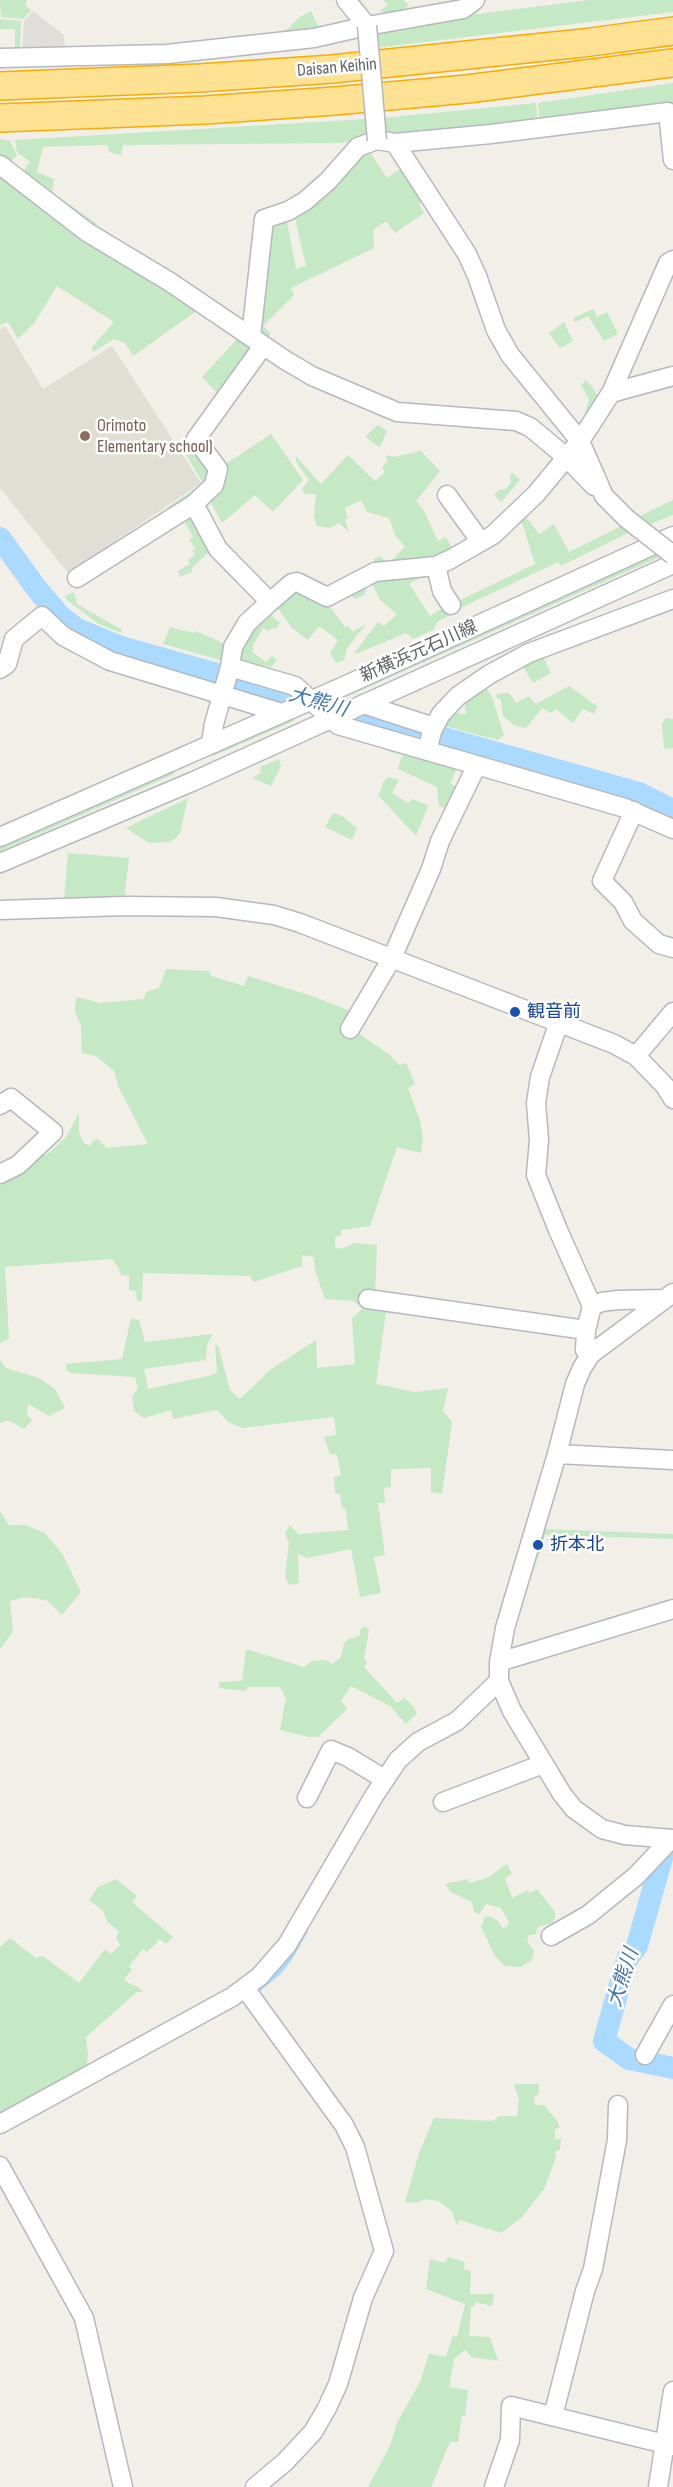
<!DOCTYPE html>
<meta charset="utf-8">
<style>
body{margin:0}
canvas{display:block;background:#f1efe8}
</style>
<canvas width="673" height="2487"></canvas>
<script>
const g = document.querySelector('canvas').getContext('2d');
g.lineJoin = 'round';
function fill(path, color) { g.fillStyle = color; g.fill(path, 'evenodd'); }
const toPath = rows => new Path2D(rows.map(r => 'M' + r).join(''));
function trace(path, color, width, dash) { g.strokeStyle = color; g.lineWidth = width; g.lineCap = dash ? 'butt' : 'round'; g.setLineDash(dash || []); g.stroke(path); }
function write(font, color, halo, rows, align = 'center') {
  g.font = font + ' "Sofia Sans Condensed","Noto Sans JP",sans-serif'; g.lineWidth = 5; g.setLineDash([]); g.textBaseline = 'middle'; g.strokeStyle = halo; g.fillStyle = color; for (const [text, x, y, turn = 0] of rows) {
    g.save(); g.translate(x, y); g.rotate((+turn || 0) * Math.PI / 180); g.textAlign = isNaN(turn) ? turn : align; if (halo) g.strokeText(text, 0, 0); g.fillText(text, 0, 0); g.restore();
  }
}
fill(toPath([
 [33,11,64,35,65,49,22,51,24,21]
]), '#e0deda');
fill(toPath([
 [5,326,43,389,112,346,201,483,68,573,0,488,0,329]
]), '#e1ded6');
fill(toPath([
 [0,0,27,0,25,4,31,11,23,19,1,17],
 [383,0,403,0,409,5,399,13,384,15,383,11,378,12,388,5],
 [589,0,673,0,673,12,375,48,374,31,462,16],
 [311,11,321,32,281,35,300,17],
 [0,19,21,21,20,51,15,51,15,29,0,29],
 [673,83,673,108,540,121,538,103],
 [536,103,538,121,385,136,382,118],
 [367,119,368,139,338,143,123,145,121,155,109,152,108,145,43,147,37,172,54,179,52,192,97,224,93,230,22,172,30,162,17,152,15,140],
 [0,139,10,141,17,155,8,164,0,158],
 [368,149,387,178,405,166,426,199,419,204,424,213,395,233,386,221,373,230,374,248,291,288,294,295,263,326,271,333,265,342,255,336,267,223,286,216,296,269,306,266,294,214],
 [0,170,198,310,133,356,125,343,114,339,93,352,92,347,114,322,57,286,35,322,18,339,8,322,0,325],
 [593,309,597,317,607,312,618,334,604,341,588,316,575,322,573,318],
 [564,322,573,341,560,348,549,333],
 [239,337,255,346,220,396,202,377],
 [586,380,594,389,599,400,589,416,585,413,589,399,581,385],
 [378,425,387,431,380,447,365,437],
 [271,434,303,480,273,512,255,495,222,523,210,501,221,486,226,464],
 [193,445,213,476,170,512,167,508,203,483,183,450],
 [421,451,440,471,416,501,424,511,438,541,446,537,453,550,452,556,376,569,374,559,380,556,388,564,405,547,395,535,389,518,367,512,361,500,345,508,348,518,345,520,349,532,339,523,329,528,317,526,314,517,316,494,305,494,302,489,309,480,296,462,296,456,321,484,348,455,375,481,385,472,382,467,388,461,385,457,387,455,394,457],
 [513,473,520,480,501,502,494,495,499,490,506,489,511,482,510,475],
 [673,500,673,515,648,525,640,516],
 [193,512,213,548,191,569,192,572,180,577,178,571,190,564,188,560,195,555,192,551,196,549,189,540,193,537,183,519],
 [525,516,539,534,554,524,569,552,625,524,632,531,561,566,558,562,458,609,454,603,535,564,521,519],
 [659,551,662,556,346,697,342,693],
 [425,574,409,584,430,616,445,607,450,615,437,622,433,630,413,639,406,633,356,654,355,652,378,622,384,626,397,614,380,600,370,579],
 [362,581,367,588,364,595,355,599,348,592,330,607,345,627,348,626,353,632,367,623,347,648,344,660,336,663,330,653,338,640,319,626,308,640,292,628,274,603,294,585,324,602],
 [74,592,77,604,122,630,121,633,97,623,67,600,65,596],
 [267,611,280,623,276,629,272,628,268,631,263,628,252,647,254,649,252,652,266,662,272,656,277,660,271,667,237,660,239,648],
 [170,627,194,633,196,631,227,645,227,662,163,644],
 [541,652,551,673,533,683,521,663],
 [569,686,597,706,594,714,583,709,573,723,556,709,551,713,542,708,526,728,515,726,503,716,501,700,496,697,497,694,509,693,516,703,529,696,536,704],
 [482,687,486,687,492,697,504,735,498,740,441,725,452,713,466,714,464,700],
 [290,715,294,721,213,756,210,752],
 [666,718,673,719,673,748,664,749,662,724],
 [389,746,457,768,450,784,460,787,449,809,439,806,437,787,398,769,402,755,388,751],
 [279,759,281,766,271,786,252,778,261,773,260,767],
 [172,769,175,773,170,776,0,851,0,846],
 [388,777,399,780,392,793,408,803,413,799,428,806,416,836,378,795,382,789,383,782],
 [188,798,180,833,175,839,168,842,149,843,126,828],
 [333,813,342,816,357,828,352,840,325,827],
 [68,853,129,858,124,900,64,900],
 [166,969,209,971,211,976,244,986,248,976,315,997,355,1013,348,1026,391,1056,399,1065,406,1063,415,1084,408,1088,420,1121,423,1138,421,1153,397,1147,370,1226,341,1230,341,1236,335,1237,335,1247,342,1249,354,1243,377,1245,375,1296,388,1298,376,1384,415,1392,448,1388,443,1411,452,1422,442,1494,431,1492,431,1468,391,1469,391,1487,384,1488,385,1503,378,1503,385,1555,374,1557,381,1593,360,1597,351,1549,308,1558,298,1554,299,1583,289,1585,285,1576,289,1543,285,1533,290,1525,299,1534,348,1530,346,1509,342,1508,340,1494,335,1494,334,1477,341,1475,337,1455,330,1454,324,1437,336,1435,334,1417,242,1428,228,1422,217,1410,173,1419,171,1410,144,1418,134,1411,132,1396,138,1388,135,1377,70,1373,66,1369,66,1364,122,1359,131,1318,139,1320,145,1342,213,1334,207,1345,206,1360,144,1369,148,1389,213,1375,217,1372,215,1345,218,1345,230,1390,240,1399,270,1370,316,1340,317,1368,355,1364,352,1318,362,1309,354,1301,325,1299,315,1270,314,1257,302,1255,302,1266,254,1282,250,1276,143,1273,142,1301,137,1301,136,1291,129,1290,129,1276,121,1275,118,1267,112,1259,5,1267,9,1339,0,1343,0,1178,49,1153,66,1137,79,1113,79,1133,84,1143,90,1146,93,1141,98,1139,107,1148,148,1144,119,1088,114,1071,96,1056,82,1053,81,1025,75,1012,76,997,101,1003,144,999,146,992,159,988],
 [0,1360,6,1368,39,1378,55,1389,65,1408,49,1416,28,1404,27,1415,32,1420,24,1429,8,1420,0,1423],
 [0,1511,9,1525,25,1525,45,1533,63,1555,81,1592,62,1615,46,1600,25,1597,10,1601,13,1632,0,1649],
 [545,1529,673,1534,673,1539,545,1535,533,1576],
 [365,1626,369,1630,364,1657,367,1663,364,1667,397,1703,404,1698,412,1705,417,1713,406,1724,390,1706,351,1686,341,1701,347,1709,318,1737,309,1737,280,1730,286,1699,280,1687,248,1687,246,1691,219,1688,219,1682,242,1681,246,1649,304,1667,312,1661,325,1660,332,1664,341,1657,344,1643,349,1639,360,1636,360,1630],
 [507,1864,512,1874,505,1878,512,1898,528,1890,530,1893,537,1889,555,1912,555,1918,552,1923,538,1927,535,1935,529,1935,527,1941,534,1951,532,1960,521,1967,504,1966,495,1956,481,1927,485,1917,489,1916,497,1920,502,1928,507,1927,509,1922,501,1908,486,1904,479,1914,474,1912,472,1902,451,1892,445,1884,468,1879,469,1883,487,1878],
 [116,1879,137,1896,132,1902,173,1937,166,1944,160,1939,147,1952,143,1949,129,1966,132,1970,124,1979,130,1984,137,1986,143,1992,137,1992,86,2037,88,2054,87,2065,0,2116,0,1947,10,1938,36,1958,43,1956,79,1983,105,1949,111,1954,120,1945,116,1938,119,1932,107,1921,103,1911,89,1900,98,1887],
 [514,2084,539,2084,538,2095,534,2096,535,2105,544,2105,553,2116,559,2124,559,2128,555,2129,555,2139,561,2139,560,2150,555,2151,556,2157,544,2189,521,2218,501,2233,460,2220,457,2226,452,2211,438,2201,425,2199,417,2203,405,2202,419,2153,434,2118,493,2121,499,2116,517,2116,519,2100],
 [448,2257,465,2262,464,2269,471,2271,470,2294,494,2294,492,2306,475,2302,474,2306,471,2306,469,2336,490,2337,498,2361,472,2357,465,2350,454,2359,449,2387,468,2390,465,2416,462,2416,458,2442,450,2442,431,2487,368,2487,390,2446,397,2423,420,2382,429,2354,446,2357,453,2335,457,2337,465,2304,426,2289,430,2259,445,2263]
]), '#c5e8c5');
trace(toPath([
 [466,1724,496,1694],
 [438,1741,460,1729],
 [256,1992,279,1973,290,1959,306,1931]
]), '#aadaff', 4);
trace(toPath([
 [0,538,37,589,60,616,77,629,118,646,639,793,673,810],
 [673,1848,664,1851,637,1946,627,1959,604,2041,629,2059,673,2068]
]), '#aadaff', 22);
const minor = toPath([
 [346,0,367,26],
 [0,58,167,54,314,38,367,26,463,9,475,0],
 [395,143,491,134,668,112,673,160],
 [0,165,87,232,170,282,285,360,312,376,397,412,516,421,530,427,566,457,594,486],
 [251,337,264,219,288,211,305,201,328,181,358,147,377,140,395,143,467,254,477,276,496,330,510,355,580,441,604,496,627,519],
 [611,393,673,376],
 [447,495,481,542],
 [194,504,218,549,270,602,292,583,297,582,327,597,375,572,436,566,451,559,493,535,536,494,580,441,611,393,668,263,673,260],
 [436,566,442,591,451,605],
 [77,578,194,504,214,485,218,469,196,439,263,346],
 [230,667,295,686,338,725,625,808,673,829],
 [0,669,7,664,14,639,42,616,63,636,110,661,282,713],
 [363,704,434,727],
 [211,743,214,724,230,667,233,647,247,623,270,602],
 [427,751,432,731,441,714,458,696,490,674,529,653,673,599],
 [634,811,602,881,623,902,633,921,659,944,673,948],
 [0,837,344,686,673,536],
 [0,863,194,781,673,564],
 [0,910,125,906,216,907,274,915,300,923,614,1044,636,1056,665,1086,673,1099],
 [559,1022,540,1077,536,1103,539,1140,536,1175,558,1230,592,1306,586,1330,585,1350,591,1354],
 [350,1029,392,958,431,869,440,841,477,765],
 [636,1056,673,1012],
 [0,1105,11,1098,53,1132,18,1165,0,1174],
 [673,1293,591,1354,582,1368,575,1384,557,1454,505,1628,499,1662,499,1681,512,1711,562,1794,574,1809,602,1829,625,1835,673,1839],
 [368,1299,586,1330],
 [592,1306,602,1302,618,1300,665,1299],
 [557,1454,673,1460],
 [499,1662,673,1609],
 [307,1798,331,1750,348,1757,384,1779],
 [443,1802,543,1764],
 [551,1936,588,1915,636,1876,671,1839],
 [245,1988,344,2125,355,2147,384,2251,363,2298,338,2384,327,2408,313,2432,285,2462,255,2487],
 [645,2055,673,2005],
 [0,2124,232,1997,259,1977,287,1945,374,1796,398,1760,418,1742,457,1721,499,1681],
 [0,2166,84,2318,123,2487],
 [553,2416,585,2291,593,2269,617,2140,618,2105],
 [494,2487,510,2440,511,2406,673,2446],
 [658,2487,673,2391]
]);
const highway = toPath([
 [0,86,200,78,332,69,583,43,673,31],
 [0,118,205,110,335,101,467,89,673,63]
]);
trace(minor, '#b5b8bc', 21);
trace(highway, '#f9ab00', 30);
trace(minor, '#fff', 18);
trace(highway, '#fde293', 27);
const minorBridge = toPath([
 [367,26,377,140],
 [627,519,673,555]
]);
trace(minorBridge, '#b5b8bc', 21, []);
trace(minorBridge, '#fff', 18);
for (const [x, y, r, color] of [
 [85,436,6,"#8d6e63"],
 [515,1012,6,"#1a4fb4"],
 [538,1545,6,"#1a4fb4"]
]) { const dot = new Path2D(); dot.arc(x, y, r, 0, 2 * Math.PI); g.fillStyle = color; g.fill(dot); trace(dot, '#fff', 2); }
write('18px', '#5f6368', '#fff', [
 ["Daisan Keihin",337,68,-5],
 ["新横浜元石川線",419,652,-24]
]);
write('18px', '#785e54', '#fff', [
 ["Orimoto",97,426],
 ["Elementary school)",97,447]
], 'left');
write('18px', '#164399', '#fff', [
 ["観音前",527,1012],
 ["折本北",550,1545]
], 'left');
write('italic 20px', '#4174aa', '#fff', [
 ["大熊川",318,703,16],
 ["大熊川",624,1978,-72]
]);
</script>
